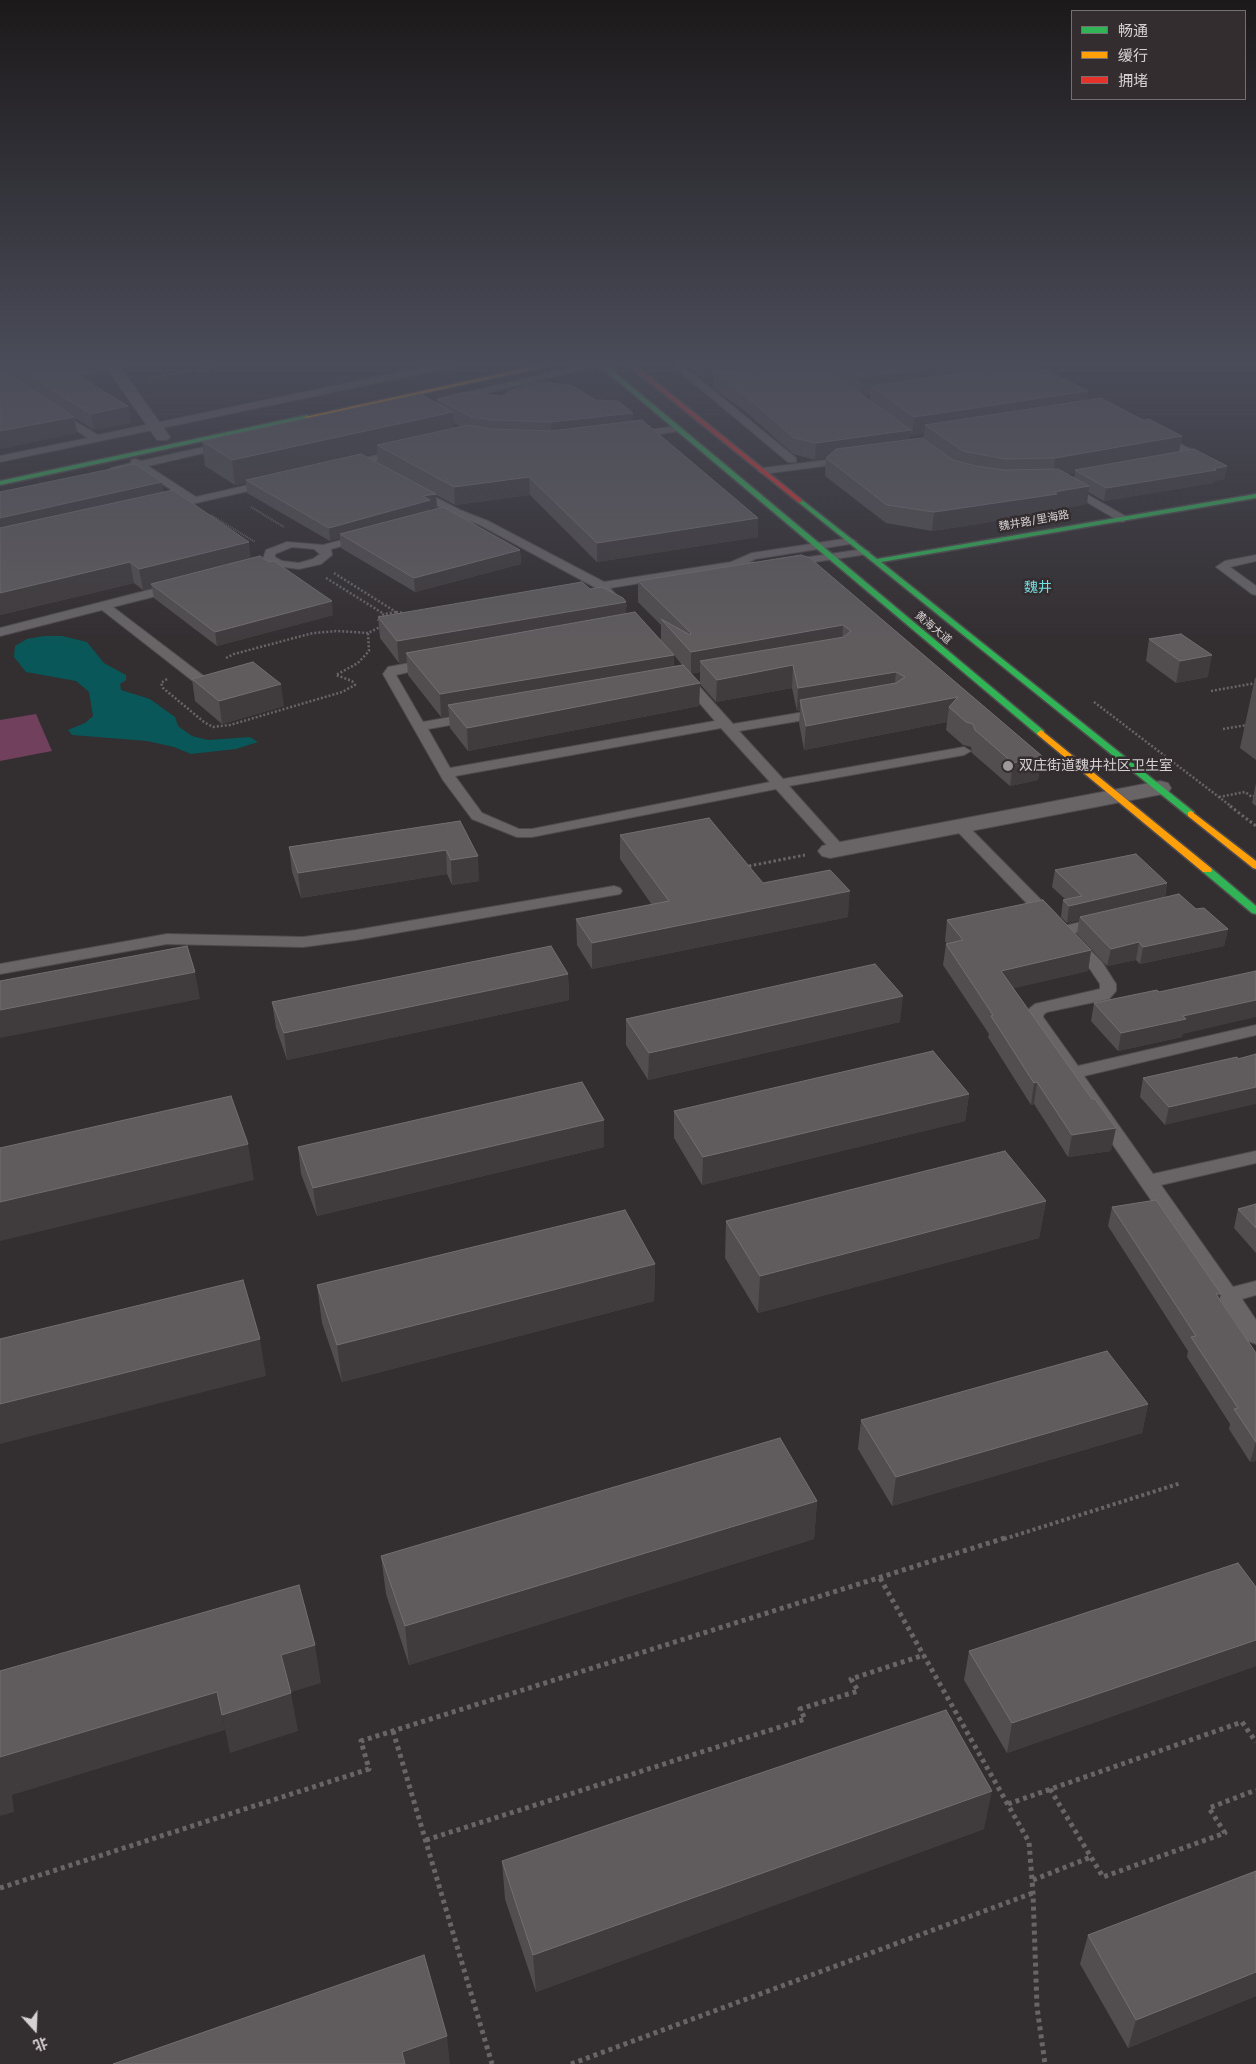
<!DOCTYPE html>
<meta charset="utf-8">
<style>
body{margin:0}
#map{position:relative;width:1256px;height:2064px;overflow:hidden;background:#332e30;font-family:"Fira Sans Condensed","Noto Sans SC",sans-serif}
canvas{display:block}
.legend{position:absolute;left:1071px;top:10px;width:175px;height:90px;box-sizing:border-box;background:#342d30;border:1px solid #756f72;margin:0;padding:6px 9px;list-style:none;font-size:15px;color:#d6d2d4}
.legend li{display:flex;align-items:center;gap:10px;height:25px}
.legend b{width:25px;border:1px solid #756f72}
.north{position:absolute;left:10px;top:2004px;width:50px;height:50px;-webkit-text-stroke:4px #342d30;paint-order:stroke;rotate:160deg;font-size:14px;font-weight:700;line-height:20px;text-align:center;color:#d6d2d4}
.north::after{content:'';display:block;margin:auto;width:18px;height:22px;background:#d6d2d4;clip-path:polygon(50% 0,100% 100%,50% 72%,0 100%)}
</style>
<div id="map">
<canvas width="1256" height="2064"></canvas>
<ul class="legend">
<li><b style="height:6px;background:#30b455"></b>畅通</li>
<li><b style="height:6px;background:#ff9f0a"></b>缓行</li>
<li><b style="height:6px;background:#e5322d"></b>拥堵</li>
</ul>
<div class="north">北</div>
</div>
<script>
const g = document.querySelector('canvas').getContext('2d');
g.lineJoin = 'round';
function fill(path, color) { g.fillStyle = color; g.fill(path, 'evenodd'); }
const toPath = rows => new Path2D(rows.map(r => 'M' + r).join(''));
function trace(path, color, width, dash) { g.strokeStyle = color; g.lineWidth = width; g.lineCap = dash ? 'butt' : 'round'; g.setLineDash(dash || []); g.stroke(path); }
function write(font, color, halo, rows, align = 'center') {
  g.font = font + ' "Fira Sans Condensed","Noto Sans SC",sans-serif'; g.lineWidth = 5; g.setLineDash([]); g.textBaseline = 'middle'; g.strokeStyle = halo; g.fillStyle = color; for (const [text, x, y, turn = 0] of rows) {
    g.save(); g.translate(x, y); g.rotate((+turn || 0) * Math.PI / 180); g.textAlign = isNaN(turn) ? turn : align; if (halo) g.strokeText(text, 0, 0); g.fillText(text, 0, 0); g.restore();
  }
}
fill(toPath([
 [36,714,52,751,0,761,0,720]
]), '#70405d');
fill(toPath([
 [44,636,62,636,87,642,104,663,126,675,126,680,120,684,121,690,150,699,175,717,178,726,192,736,208,740,250,737,258,742,236,749,191,754,174,747,147,741,72,735,68,730,85,723,93,716,89,692,76,681,26,672,14,657,15,646,27,639]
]), '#095758');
const lane = toPath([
 [453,361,471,361,467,364,0,462,0,456,88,438,53,415,51,413,56,410,98,435,453,361],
 [602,361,618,361,450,402,445,399,450,396,602,361],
 [679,361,688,361,685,365,686,368,796,458,796,462,788,462,679,371,676,365,679,361],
 [814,361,824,361,818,367,831,378,831,382,825,382,810,369,809,367,814,361],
 [677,426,680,427,680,431,632,438,627,435,632,432,677,426],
 [1159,434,1201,454,1202,456,1197,459,1181,460,1181,456,1187,455,1156,439,1154,437,1159,434],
 [226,442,231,445,230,447,148,466,196,497,270,480,274,481,275,483,274,485,166,510,161,507,162,505,186,499,137,468,115,473,110,470,111,468,131,463,131,460,135,459,141,461,226,442],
 [402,449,407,452,406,454,347,468,342,465,343,463,402,449],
 [850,457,855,460,854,462,763,474,758,471,763,468,850,457],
 [1067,483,1127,517,1128,519,1123,522,1119,521,1063,488,1062,486,1063,484,1067,483],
 [416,487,460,510,488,521,604,582,731,562,752,553,850,538,856,541,850,544,755,559,749,562,767,564,769,566,767,568,763,569,734,568,610,588,626,606,620,610,616,609,598,589,480,525,452,514,412,492,411,490,416,487],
 [364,534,370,537,368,539,331,549,332,555,321,564,299,569,276,566,263,559,266,550,287,542,323,545,364,534],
 [292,547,314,549,320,554,313,559,299,563,282,561,275,557,275,554,292,547],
 [864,549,870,552,868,554,788,566,782,563,788,560,864,549],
 [1256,555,1256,561,1230,567,1256,586,1256,595,1252,594,1216,567,1225,561,1256,555],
 [176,583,182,587,180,590,113,607,205,677,218,673,223,674,224,677,223,680,203,686,198,685,102,610,0,636,0,628,176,583],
 [430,659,436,663,435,666,396,675,423,722,473,713,480,717,473,721,428,729,450,768,715,721,678,678,684,674,689,675,733,724,822,709,827,710,829,713,827,716,822,717,739,731,783,779,964,747,971,751,964,755,789,786,843,846,846,849,843,852,838,854,833,852,776,789,532,837,517,837,472,819,443,780,383,674,388,667,430,659],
 [721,728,770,782,532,829,519,829,482,813,455,776,721,728],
 [960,822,965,823,1056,915,1058,918,1056,921,1044,921,955,829,953,826,955,823,960,822],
 [614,886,620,888,622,891,620,894,356,940,303,947,167,944,0,974,0,964,167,934,303,937,356,930,614,886],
 [1101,917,1107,919,1109,922,1107,925,1062,936,1056,934,1054,931,1056,928,1101,917],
 [1073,937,1079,939,1102,962,1116,984,1116,991,1109,999,1047,1012,1044,1014,1043,1017,1078,1066,1256,1025,1256,1035,1084,1076,1153,1174,1256,1151,1256,1163,1161,1185,1233,1287,1256,1281,1256,1295,1242,1299,1256,1320,1256,1344,1248,1341,1025,1017,1030,1008,1035,1004,1100,989,1100,984,1090,969,1065,942,1067,939,1073,937]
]);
const street = toPath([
 [102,361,116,361,170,437,167,440,157,440,102,361],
 [1160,781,1168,783,1171,788,1168,793,830,858,822,856,818,851,822,846,830,844,1160,781]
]);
const fast = toPath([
 [594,361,601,361,1044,731,1044,735,1038,735,594,361],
 [307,415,310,417,309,418,0,485,0,481,307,415],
 [1256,494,1256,498,881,562,1194,812,1194,816,1191,817,1188,816,797,501,802,500,877,559,1256,494],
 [1207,867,1211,868,1256,906,1256,914,1252,913,1203,872,1202,870,1207,867]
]);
const slow = toPath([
 [559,361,571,361,307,419,304,417,559,361],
 [1041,730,1211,868,1212,870,1211,872,1203,872,1038,735,1037,733,1041,730],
 [1191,811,1256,861,1256,869,1253,868,1188,816,1188,812,1191,811]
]);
const jam = toPath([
 [623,361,630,361,802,500,802,502,798,502,623,361]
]);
trace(lane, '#4f4b4d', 2);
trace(street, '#4f4b4d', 2);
trace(fast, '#4f4b4d', 3);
trace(slow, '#4f4b4d', 3);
trace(jam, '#4f4b4d', 3);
trace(toPath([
 [136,364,150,361],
 [149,379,226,364,221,361],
 [251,507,284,527],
 [211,515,255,542]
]), '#696567', 2, [1, 1]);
trace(toPath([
 [334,573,396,612],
 [326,578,384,614],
 [396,612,412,614,414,619,408,624,397,626,385,625,379,621,378,618,384,614,396,612],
 [226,658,234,654,313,633,337,631,368,633],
 [167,679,161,683,163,688,204,722,213,727,230,725,342,692,355,685,352,681,336,675,358,663,369,651,368,633,382,626],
 [1211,691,1256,683],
 [1094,702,1232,807],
 [1223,729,1247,725],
 [1219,797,1245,792,1252,797,1256,796]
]), '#696567', 2.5, [2, 2]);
trace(toPath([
 [1230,806,1256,826],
 [744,867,805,855]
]), '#696567', 3, [2.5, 2.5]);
trace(toPath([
 [1004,1539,1181,1483]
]), '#696567', 4, [3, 3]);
trace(toPath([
 [880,1578,1029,1842,1033,1893,1037,2007,1045,2064],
 [393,1731,492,2064],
 [1050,1789,1103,1877,1225,1833,1209,1808,1256,1790],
 [1008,1804,1242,1722,1256,1742],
 [426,1840,805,1719,800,1709,858,1691,851,1679,924,1655],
 [1033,1880,1091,1857],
 [0,1888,369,1769,361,1741,1008,1537],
 [571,2064,1033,1893]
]), '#696567', 5, [4, 4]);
fill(lane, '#696567');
fill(street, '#696567');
fill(fast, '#30b455');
fill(slow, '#ff9f0a');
fill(jam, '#e5322d');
fill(toPath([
 [0,361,104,361,106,374,94,376,95,386,128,406,131,423,94,430,75,418,77,433,0,449],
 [687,361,811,361,811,365,821,365,821,361,1016,361,1016,365,1086,400,1143,420,1182,436,1179,452,1227,466,1224,479,1214,481,1213,483,1104,501,1088,492,1087,504,1055,510,1054,512,932,531,886,523,825,476,826,458,815,460,793,454,745,411,713,388,713,378,703,379,687,365],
 [870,394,870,401,863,396],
 [910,433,912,435,924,433,923,438,910,439],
 [1075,473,1074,478,1068,474],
 [502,396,596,400,633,413,633,421,758,518,758,537,597,562,530,495,455,505,436,495,437,508,431,508,431,511,520,550,521,564,415,592,341,548,340,538,330,541,247,493,246,483,235,485,205,466,202,441,438,403,437,399],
 [454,423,461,427,454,428],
 [377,453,378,463,422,487,364,456],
 [163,492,251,559,333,615,217,646,154,598,152,588,143,590,134,583,0,615],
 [801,555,1042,756,1038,780,1010,786,972,753,971,747,963,745,946,730,947,722,804,750,799,723,800,711,797,711,792,688,716,702,700,684,699,706,468,751,450,728,449,716,441,717,408,675,407,662,399,663,380,638,378,617,590,589,626,602,626,613,661,640,661,625,638,602,638,581],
 [674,655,682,665,674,666],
 [700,672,700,683,691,674],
 [1149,639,1208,677,1176,683,1146,661],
 [1255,678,1256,678,1256,760,1240,748],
 [192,679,284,706,222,724,195,701],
 [1256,783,1256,806,1252,803],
 [460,821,479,881,452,885,447,874,301,898,292,872,289,847],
 [620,835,763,883,848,917,592,969,577,945,576,919,652,905,620,859],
 [1055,870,1167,883,1165,897,1196,909,1228,929,1224,946,1140,964,1136,960,1107,966,1077,934,1079,920,1067,923,1061,917,1063,900,1065,899,1052,887],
 [947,920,1091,950,1088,971,1013,988,1111,1151,1068,1157,1034,1104,1031,1105,988,1037,989,1034,943,965,946,944,947,944,945,941],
 [568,974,569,1000,287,1060,276,1028,272,1002],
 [1159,992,1183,1034,1182,1037,1118,1051,1091,1021,1094,1003],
 [626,1019,900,1022,648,1080,626,1045],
 [1238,1059,1165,1125,1140,1097,1143,1078],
 [969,1094,965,1121,702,1185,674,1138,674,1111],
 [298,1147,604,1147,317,1216,301,1174],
 [1046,1201,1039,1238,758,1313,725,1258,726,1221],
 [1256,1204,1256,1253,1234,1228,1238,1209],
 [1112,1207,1220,1299,1256,1353,1256,1461,1250,1462,1229,1429,1230,1424,1187,1357,1188,1351,1108,1226],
 [655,1264,654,1301,342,1382,322,1323,317,1285],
 [1148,1404,1142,1433,892,1506,858,1449,861,1420],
 [817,1501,814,1539,409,1665,386,1594,381,1556],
 [1256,1587,1256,1666,1007,1753,964,1680,969,1651],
 [984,1829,536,1992,505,1899,502,1861],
 [1256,1871,1256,1996,1128,2048,1080,1964,1088,1935]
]), '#524e50');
fill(toPath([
 [0,361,1,361,4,374,0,375],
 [87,361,104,361,106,374,94,376,95,388,77,375,78,363],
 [703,361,811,361,810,371,713,372,713,378,703,379],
 [975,361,1016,361,1015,373,871,386,870,394,860,396,861,377],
 [1088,391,1085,409,925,425,924,433,912,435,914,417],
 [128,406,131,423,94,430,91,414],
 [453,412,455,435,377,445,377,453,249,482,246,480,246,483,235,485,232,460],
 [633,413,633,429,551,438,551,422],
 [74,417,77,433,0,449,0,431],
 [911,430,909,447,815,460,816,443],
 [1182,436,1178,455,1075,470,1075,473,1053,477,1055,458],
 [1227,466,1224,479,1214,481,1213,483,1104,501,1106,488],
 [529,477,530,495,455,505,454,487],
 [162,482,165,502,0,539,0,518],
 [1089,486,1087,504,1055,510,1054,512,932,531,934,512],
 [436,494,437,508,431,508,431,513,340,534,340,538,330,541,329,528,423,496],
 [758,518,758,537,597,562,597,543],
 [249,542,251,562,151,584,152,588,143,590,139,569],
 [520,550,521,564,415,592,414,578],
 [130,562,134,583,0,615,0,593],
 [332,601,333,615,217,646,215,632],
 [626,602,626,624,406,653,407,662,399,663,397,641],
 [843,625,842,647,700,661,700,672,691,674,691,652],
 [674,655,673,677,448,705,449,716,441,717,440,694],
 [1212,655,1208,677,1176,683,1180,661],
 [793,665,792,688,716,702,717,680],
 [896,672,894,694,800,700,800,711,797,711,798,688],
 [700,683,699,706,468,751,467,728],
 [281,684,284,706,222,724,219,701],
 [958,697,949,707,947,722,804,750,806,726],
 [1042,756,1038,780,1010,786,1013,763],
 [446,850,447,874,301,898,298,873],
 [478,856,479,881,452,885,451,860],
 [1167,883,1164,900,1080,917,1079,920,1067,923,1069,906],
 [850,891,848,917,592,969,592,943],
 [1228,929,1224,946,1140,964,1143,947],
 [1139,942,1136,960,1107,966,1111,949],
 [1091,950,1088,971,998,992,1001,971],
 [195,972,200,999,0,1038,0,1010],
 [568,974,569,1000,287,1060,284,1033],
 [903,996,900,1022,648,1080,649,1053],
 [1256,1000,1256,1017,1183,1034,1182,1037,1118,1051,1121,1033,1183,1016],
 [1037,1082,1034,1104,1031,1105,1034,1083],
 [1256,1087,1256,1104,1165,1125,1169,1107],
 [969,1094,965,1121,702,1185,703,1157],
 [604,1120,604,1147,317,1216,313,1188],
 [1116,1128,1111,1151,1068,1157,1072,1135],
 [248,1144,254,1180,0,1241,0,1202],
 [1046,1201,1039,1238,758,1313,760,1276],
 [655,1264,654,1301,342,1382,337,1345],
 [1216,1294,1221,1294,1216,1313],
 [260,1339,266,1376,0,1444,0,1404],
 [1148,1404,1142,1433,892,1506,896,1477],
 [1256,1442,1256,1461,1250,1462],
 [817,1501,814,1539,409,1665,405,1626],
 [1256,1640,1256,1666,1007,1753,1012,1723],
 [315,1645,321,1683,288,1693,281,1655],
 [217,1692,225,1730,12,1795,14,1812,0,1816,0,1757],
 [291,1693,298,1731,230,1753,222,1715],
 [992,1791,984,1829,536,1992,533,1955],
 [1256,1972,1256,1996,1128,2048,1136,2020],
 [447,2036,450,2064,404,2064,402,2052]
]), '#403b3d');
const building = toPath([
 [5,361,87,361,78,363,93,372,77,375,128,406,91,414,5,361],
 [839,361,975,361,861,377,839,361],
 [1031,363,1088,391,914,417,871,386,1031,363],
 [820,365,911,430,816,443,794,438,746,396,713,372,820,365],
 [0,369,74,417,0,431,0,369],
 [545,382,573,386,596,400,618,401,633,413,551,422,492,420,472,417,437,399,462,393,502,396,509,391,529,384,545,382],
 [421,394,453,412,232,460,202,441,421,394],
 [1101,398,1143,420,1149,419,1182,436,1055,458,1005,459,963,451,925,425,1101,398],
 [642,420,758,518,597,543,529,477,454,487,377,445,468,425,491,429,551,431,642,420],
 [922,438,953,460,976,466,1005,470,1058,469,1089,486,1054,492,1057,494,934,512,887,505,826,458,836,449,922,438],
 [1194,449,1227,466,1213,469,1216,470,1106,488,1075,470,1194,449],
 [361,454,436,494,423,496,430,500,329,528,246,480,361,454],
 [135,464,162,482,0,518,0,492,135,464],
 [173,490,249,542,139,569,130,562,0,593,0,528,173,490],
 [443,507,520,550,414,578,340,534,443,507],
 [801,555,810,558,1042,756,1013,763,975,730,973,724,966,722,949,707,958,697,806,726,800,700,896,683,905,677,896,672,798,688,793,665,717,680,700,661,844,637,851,631,843,625,691,652,661,619,690,635,691,633,638,581,801,555],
 [260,556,269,562,274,561,332,601,215,632,151,584,260,556],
 [582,582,590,589,602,587,623,598,626,602,397,641,378,617,582,582],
 [635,612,674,655,440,694,406,653,635,612],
 [1181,634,1212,655,1180,661,1149,639,1181,634],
 [253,662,281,684,219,701,192,679,253,662],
 [683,665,700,683,467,728,448,705,683,665],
 [709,818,763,883,830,870,850,891,592,943,576,919,669,901,620,835,709,818],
 [460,821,478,856,451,860,446,850,298,873,289,847,460,821],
 [1136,854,1167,883,1069,906,1063,900,1082,896,1055,870,1136,854],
 [1179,894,1196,909,1204,908,1228,929,1143,947,1139,942,1111,949,1080,917,1179,894],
 [1043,900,1091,950,1001,971,1092,1099,1095,1099,1116,1128,1072,1135,1037,1082,1034,1083,991,1016,993,1015,946,944,963,940,947,920,1043,900],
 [187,946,195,972,0,1010,0,981,187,946],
 [551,946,568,974,284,1033,272,1002,551,946],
 [875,964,903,996,649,1053,626,1019,875,964],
 [1256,971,1256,1000,1183,1016,1186,1019,1121,1033,1094,1003,1157,990,1159,992,1256,971],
 [933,1051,969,1094,703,1157,674,1111,933,1051],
 [1256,1054,1256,1087,1169,1107,1143,1078,1237,1057,1238,1059,1256,1054],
 [582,1082,604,1120,313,1188,298,1147,582,1082],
 [231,1096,248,1144,0,1202,0,1148,231,1096],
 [1005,1151,1046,1201,760,1276,726,1221,1005,1151],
 [1156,1200,1221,1294,1216,1294,1256,1353,1256,1442,1234,1409,1238,1408,1191,1337,1196,1336,1112,1207,1156,1200],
 [1256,1204,1256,1228,1238,1209,1256,1204],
 [625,1210,655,1264,337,1345,317,1285,625,1210],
 [243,1280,260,1339,0,1404,0,1339,243,1280],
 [1107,1351,1148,1404,896,1477,861,1420,1107,1351],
 [780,1438,817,1501,405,1626,381,1556,780,1438],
 [1238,1563,1256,1587,1256,1640,1012,1723,969,1651,1238,1563],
 [299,1585,315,1645,281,1655,291,1693,222,1715,217,1692,0,1757,0,1671,299,1585],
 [946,1710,992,1791,533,1955,502,1861,946,1710],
 [1256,1871,1256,1972,1136,2020,1088,1935,1256,1871],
 [424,1955,447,2036,402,2052,405,2064,113,2064,424,1955]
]);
fill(building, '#605c5e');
trace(building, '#736f71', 1);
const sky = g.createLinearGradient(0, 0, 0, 650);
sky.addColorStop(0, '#1c191a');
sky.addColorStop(0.56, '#4a4c59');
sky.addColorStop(1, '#4a4c5900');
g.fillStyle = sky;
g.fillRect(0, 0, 1256, 650);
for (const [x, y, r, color] of [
 [1008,766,6,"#9d999b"]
]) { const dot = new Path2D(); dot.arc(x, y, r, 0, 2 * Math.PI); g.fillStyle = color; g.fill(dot); trace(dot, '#342d30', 2); }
write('11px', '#d6d2d4', '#342d30', [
 ["魏井路/里海路",1034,521,-10],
 ["黄海大道",933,628,40]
]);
write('14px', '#73dfe1', '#342d30', [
 ["魏井",1038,588]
]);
write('14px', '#d6d2d4', '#342d30', [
 ["双庄街道魏井社区卫生室",1019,766]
], 'left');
</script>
